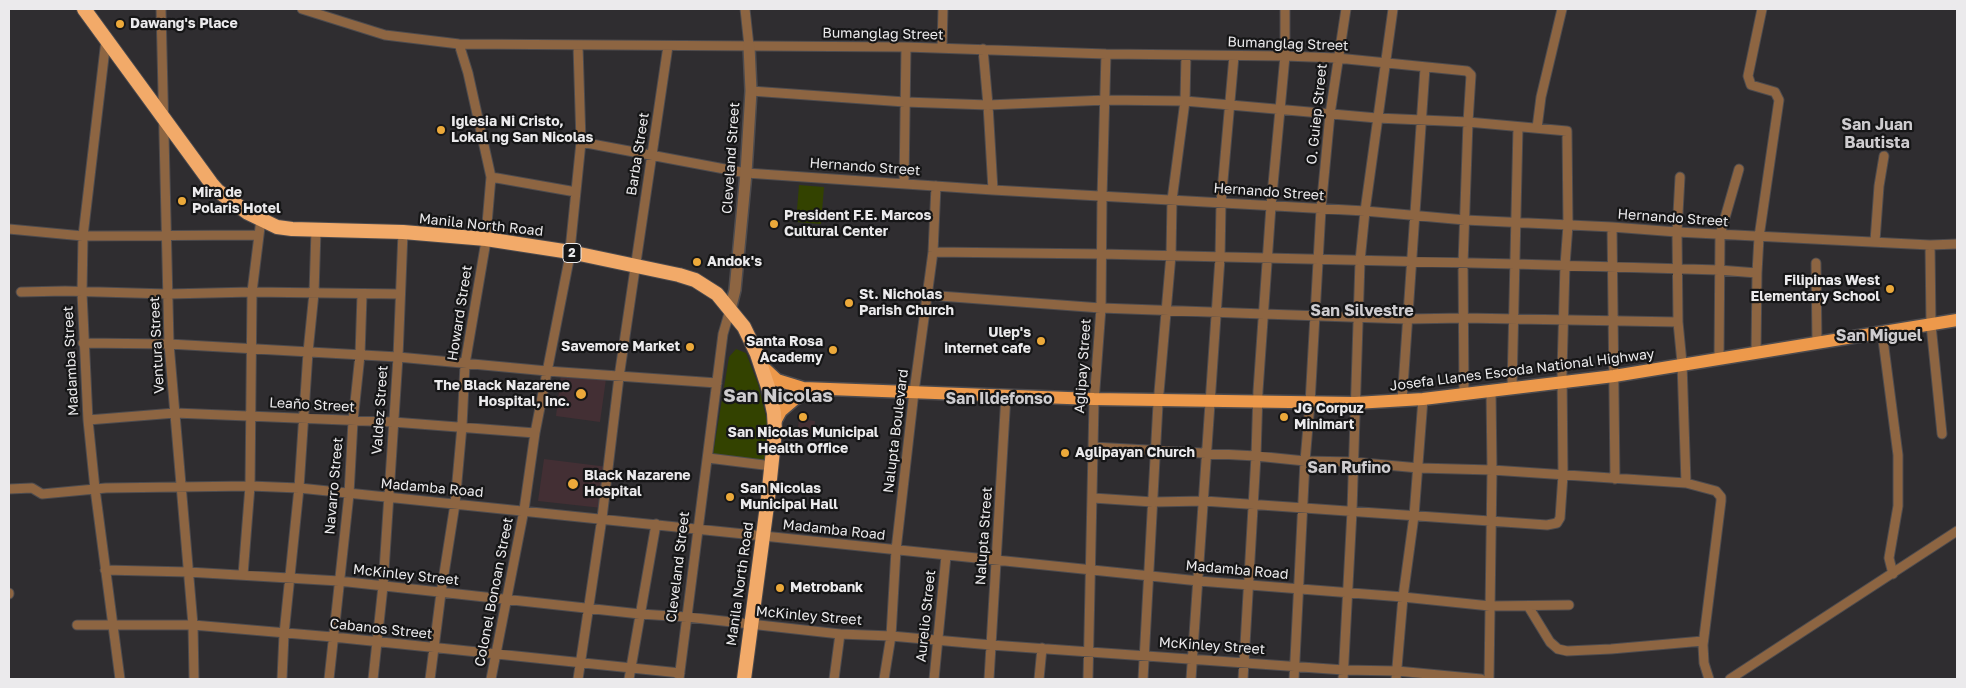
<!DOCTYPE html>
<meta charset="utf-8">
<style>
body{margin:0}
#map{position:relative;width:1966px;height:688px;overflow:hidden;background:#2f2d30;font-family:"Golos Text",sans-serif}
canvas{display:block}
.frame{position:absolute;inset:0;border:10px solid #ebeaec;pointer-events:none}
</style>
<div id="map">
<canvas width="1966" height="688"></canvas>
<div class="frame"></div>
</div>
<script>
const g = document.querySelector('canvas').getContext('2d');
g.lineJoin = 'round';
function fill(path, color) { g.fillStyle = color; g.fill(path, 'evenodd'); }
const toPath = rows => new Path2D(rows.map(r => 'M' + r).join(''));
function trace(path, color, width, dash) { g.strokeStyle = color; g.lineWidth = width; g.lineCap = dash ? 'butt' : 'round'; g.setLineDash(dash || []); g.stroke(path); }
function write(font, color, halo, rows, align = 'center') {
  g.font = font + ' "Golos Text",sans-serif'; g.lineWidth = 4.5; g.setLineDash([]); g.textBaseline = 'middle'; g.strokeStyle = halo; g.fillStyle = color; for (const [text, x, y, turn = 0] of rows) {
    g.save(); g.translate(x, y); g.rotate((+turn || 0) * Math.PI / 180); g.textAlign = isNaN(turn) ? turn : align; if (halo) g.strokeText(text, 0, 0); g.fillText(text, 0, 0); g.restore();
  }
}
fill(toPath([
 [561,374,606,379,600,422,556,416],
 [799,419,815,421,814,437,797,435],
 [544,459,608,467,602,508,538,501]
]), '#432f34');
fill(toPath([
 [799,185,824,187,821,224,796,222],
 [736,349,746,353,758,384,769,429,767,462,713,454,729,357]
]), '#334200');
const minor = toPath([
 [161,9,169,344,193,625,194,679],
 [302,9,385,35,459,44,906,47,1106,54,1285,56,1337,58,1467,71,1471,75,1468,122,1463,264,1464,395],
 [745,9,749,46],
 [106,40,83,236,82,293,88,420,95,489,120,679],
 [942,48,943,9],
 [983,49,988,105,993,190],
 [751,91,905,102,988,105,1106,100,1185,101,1377,118,1468,122,1567,131,1568,225,1565,265,1562,371,1563,475,1560,518,1557,523,1547,525,1204,501,1153,502,1093,498],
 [1537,128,1541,97,1562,9],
 [581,142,746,173,993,190,1365,211,1465,220,1612,227,1677,232,1930,245,1957,244],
 [491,177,576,192],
 [1680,177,1677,232,1678,322,1682,363,1686,483],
 [904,184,906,47],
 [1612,227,1615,479],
 [9,229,83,236,257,235],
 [1875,241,1879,186,1884,156],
 [1930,245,1931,325,1942,434],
 [933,252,1101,254,1515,264,1719,270,1757,273],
 [1816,263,1817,343],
 [21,292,65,291,168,294,252,292,400,294],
 [926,295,1101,308,1264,314,1407,319,1464,318,1678,322],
 [1882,332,1898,455,1898,506,1889,558,1893,574],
 [83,343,169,344,398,357,547,371,717,383],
 [1756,353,1757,273,1759,237,1779,100,1775,92,1751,85,1748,76,1762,9],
 [1719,358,1720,235,1739,169],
 [1512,388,1518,127],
 [1402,401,1425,68],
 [88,420,175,413,393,422,535,433],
 [1093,447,1256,456,1305,461,1353,462,1419,468,1492,470,1686,483,1716,491,1721,497,1721,501,1703,645,1704,663,1709,679],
 [708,458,772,466],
 [9,489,32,488,42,494,106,488,250,486,299,488,1199,581,1403,597,1490,606,1569,605],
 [105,570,188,572,339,581,640,614,687,617,840,634,891,636,991,645,1344,670,1397,671,1481,679],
 [243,575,250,486,252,292,261,219],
 [9,593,9,594],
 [1528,606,1550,642,1558,649,1567,651,1611,649,1703,641],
 [77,625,193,625,333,637,680,673],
 [282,679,284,634,299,488,308,352,314,293,316,230],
 [329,679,349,494,353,421,360,355,362,295],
 [373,679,383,586,398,357,403,232],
 [430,679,441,593,455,504,462,426,465,364,485,247,491,177,468,73,459,44],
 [491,679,524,510,535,433,569,260,581,142,578,46],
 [578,679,602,518,619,377,668,46],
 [629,679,656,524],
 [679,679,723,334,730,310],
 [834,679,840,634],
 [884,679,891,636,896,550,914,392,933,252,936,186],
 [934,679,946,556],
 [989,679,1006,395],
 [1039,679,1042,648],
 [1088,679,1094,402,1101,308,1102,197,1106,54],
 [1143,679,1158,404,1171,255,1172,200,1185,101,1186,55],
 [1191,679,1220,258,1221,203,1234,56],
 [1243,679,1256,456,1258,391,1271,206,1285,56,1285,9],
 [1294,679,1305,461,1310,403,1321,209,1330,114,1346,9],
 [1343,679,1352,511,1360,261,1365,211,1393,9],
 [1396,679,1403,597,1414,516,1423,399],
 [1489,679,1492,470,1491,391],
 [1730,679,1957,531]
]);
const tertiary = toPath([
 [730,310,735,290,746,173,751,91,749,46]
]);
const primary = toPath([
 [761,365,777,380,803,388,1094,399,1355,403,1423,399,1614,376,1957,320],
 [775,422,781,411,795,399,814,389]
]);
const trunk = toPath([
 [84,9,211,183,218,191,248,213,277,227,292,229,403,232,486,239,570,252,679,275,695,280,717,294,744,327,757,354,769,390,774,413,775,431,768,498,744,679]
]);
trace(minor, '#4d4b4e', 11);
trace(tertiary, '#4d4b4e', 14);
trace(primary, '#4d4b4e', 15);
trace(trunk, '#4d4b4e', 16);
trace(minor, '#8d6542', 9);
trace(tertiary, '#8d6542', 11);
trace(primary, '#ed994b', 12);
trace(trunk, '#f2aa69', 14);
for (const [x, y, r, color] of [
 [120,24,5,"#eca93a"],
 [441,130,5,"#eca93a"],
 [182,201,5,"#eca93a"],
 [774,224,5,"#eca93a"],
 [697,262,5,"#eca93a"],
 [1890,289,5,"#eca93a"],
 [849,303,5,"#eca93a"],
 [1041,341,5,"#eca93a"],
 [690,347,5,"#eca93a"],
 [833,350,5,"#eca93a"],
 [581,394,6,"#eca93a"],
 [803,417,5,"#eca93a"],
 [1284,417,5,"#eca93a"],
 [1065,453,5,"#eca93a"],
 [573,484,6,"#eca93a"],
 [730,497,5,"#eca93a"],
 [780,588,5,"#eca93a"]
]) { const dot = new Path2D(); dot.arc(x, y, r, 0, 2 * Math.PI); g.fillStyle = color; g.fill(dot); trace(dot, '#161617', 2); }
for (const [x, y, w] of [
 [572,253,18]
]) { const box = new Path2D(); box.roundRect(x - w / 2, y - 9.5, w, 19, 4); g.fillStyle = '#161617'; g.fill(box); trace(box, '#ebeaec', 1); }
write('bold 12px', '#ebeaec', null, [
 ["2",572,253]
]);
write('bold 14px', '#ebeaec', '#161617', [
 ["Dawang's Place",130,24],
 ["Iglesia Ni Cristo,",451,122],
 ["Lokal ng San Nicolas",451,138],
 ["Mira de",192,193],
 ["Polaris Hotel",192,209],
 ["President F.E. Marcos",784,216],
 ["Cultural Center",784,232],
 ["Andok's",707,262],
 ["Filipinas West",1880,281,"right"],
 ["Elementary School",1880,297,"right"],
 ["St. Nicholas",859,295],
 ["Parish Church",859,311],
 ["Ulep's",1031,333,"right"],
 ["internet cafe",1031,349,"right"],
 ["Santa Rosa",823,342,"right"],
 ["Academy",823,358,"right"],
 ["Savemore Market",680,347,"right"],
 ["The Black Nazarene",570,386,"right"],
 ["Hospital, Inc.",570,402,"right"],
 ["JG Corpuz",1294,409],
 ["Minimart",1294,425],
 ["San Nicolas Municipal",803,433,"center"],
 ["Health Office",803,449,"center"],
 ["Aglipayan Church",1075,453],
 ["Black Nazarene",584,476],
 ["Hospital",584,492],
 ["San Nicolas",740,489],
 ["Municipal Hall",740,505],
 ["Metrobank",790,588]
], 'left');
write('14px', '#ebeaec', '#161617', [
 ["Bumanglag Street",883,34,1],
 ["Bumanglag Street",1288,44,2],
 ["O. Guiep Street",1317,114,-84],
 ["Barba Street",638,154,-81],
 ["Cleveland Street",731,158,-86],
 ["Hernando Street",865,167,4],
 ["Hernando Street",1269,192,4],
 ["Hernando Street",1673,218,4],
 ["Manila North Road",481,225,6],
 ["Howard Street",460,313,-81],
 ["Ventura Street",157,345,-93],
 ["Madamba Street",71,361,-93],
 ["Aglipay Street",1083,366,-86],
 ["Josefa Llanes Escoda National Highway",1522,370,-7],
 ["Leaño Street",312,405,3],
 ["Valdez Street",380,410,-86],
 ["Nalupta Boulevard",896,431,-83],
 ["Navarro Street",334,486,-85],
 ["Madamba Road",432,488,5],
 ["Madamba Road",834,530,6],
 ["Nalupta Street",984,536,-86],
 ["Cleveland Street",678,567,-83],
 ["Madamba Road",1237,570,5],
 ["McKinley Street",406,575,6],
 ["Manila North Road",740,584,-82],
 ["Colonel Bonoan Street",494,592,-79],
 ["McKinley Street",809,616,5],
 ["Aurelio Street",926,616,-84],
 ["Cabanos Street",381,629,6],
 ["McKinley Street",1212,646,4]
]);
write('bold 16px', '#cecccf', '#161617', [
 ["San Juan",1877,125],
 ["Bautista",1877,143],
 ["San Silvestre",1362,311],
 ["San Miguel",1879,336],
 ["San Ildefonso",999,399],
 ["San Rufino",1349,468]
]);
write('bold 19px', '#cecccf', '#161617', [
 ["San Nicolas",778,396]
]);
</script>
